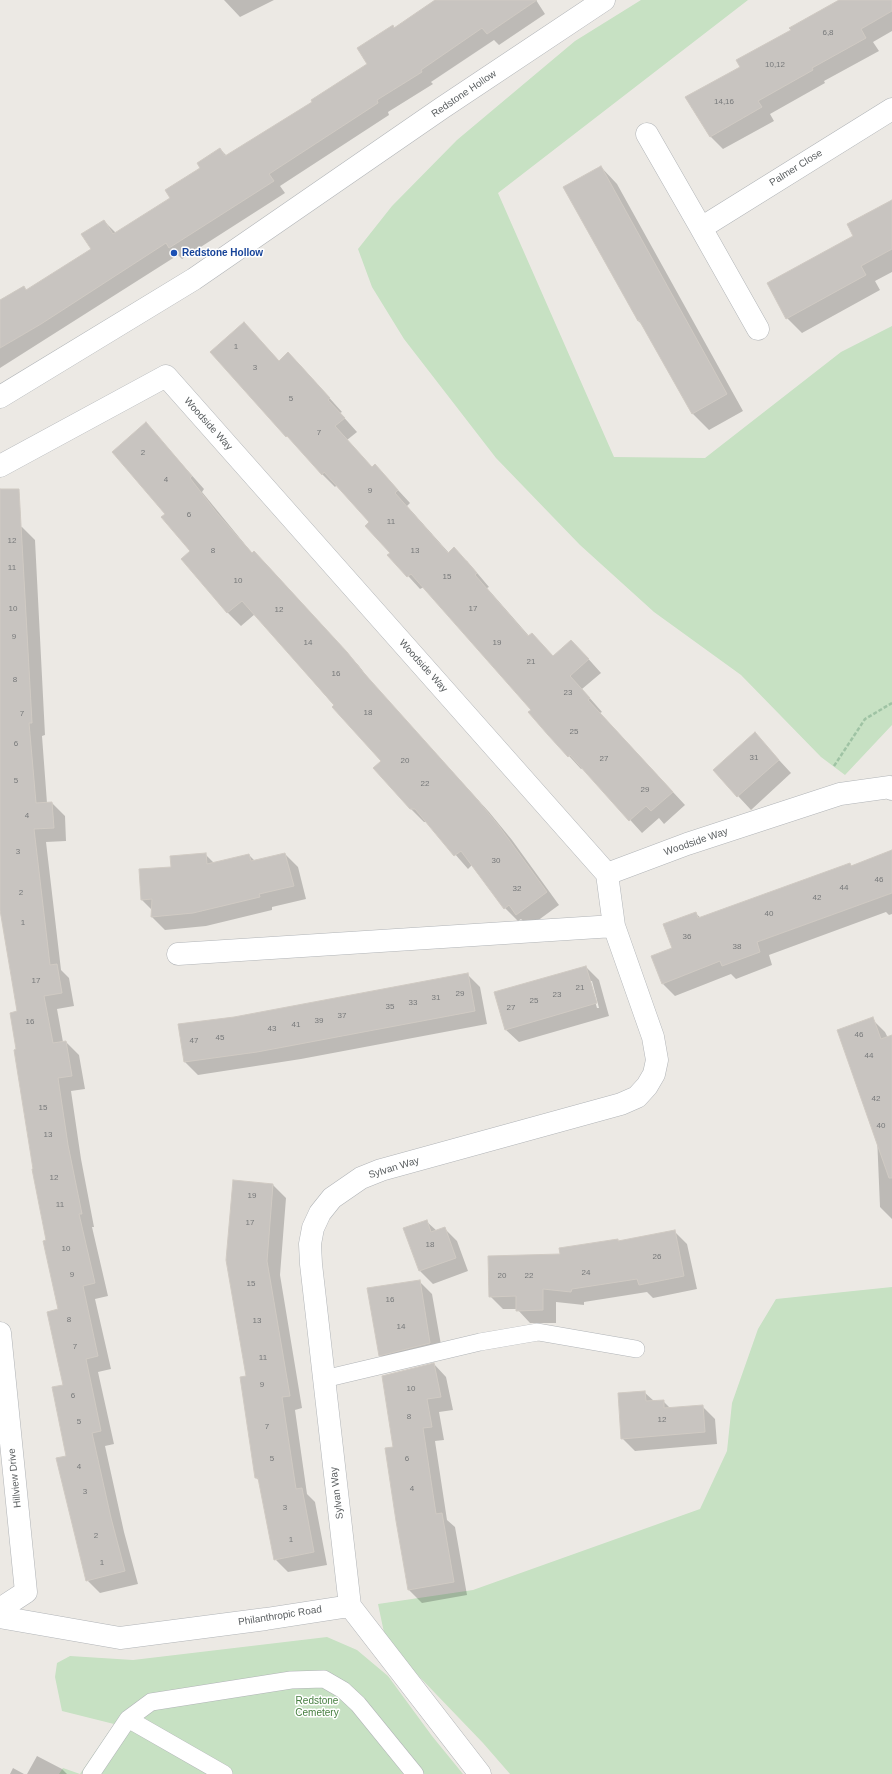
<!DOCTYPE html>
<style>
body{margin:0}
canvas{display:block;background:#ece9e4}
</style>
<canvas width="892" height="1774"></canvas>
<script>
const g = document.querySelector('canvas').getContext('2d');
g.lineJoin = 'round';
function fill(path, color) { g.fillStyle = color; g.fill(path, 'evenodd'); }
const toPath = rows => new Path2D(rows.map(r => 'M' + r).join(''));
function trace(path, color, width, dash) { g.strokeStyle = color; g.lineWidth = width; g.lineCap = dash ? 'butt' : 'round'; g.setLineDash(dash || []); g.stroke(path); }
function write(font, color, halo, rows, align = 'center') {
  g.font = font + ' Helvetica,sans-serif'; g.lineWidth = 3; g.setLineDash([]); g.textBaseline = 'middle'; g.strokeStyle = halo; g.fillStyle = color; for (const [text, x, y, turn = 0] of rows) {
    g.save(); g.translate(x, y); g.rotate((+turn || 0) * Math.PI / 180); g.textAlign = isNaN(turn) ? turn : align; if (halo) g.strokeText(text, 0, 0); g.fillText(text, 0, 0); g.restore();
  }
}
fill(toPath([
 [641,0,748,0,498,193,614,457,705,458,841,352,892,326,892,725,845,775,821,757,741,675,654,612,580,545,496,458,404,339,372,287,358,249,392,206,457,140,575,41],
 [892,1287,892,1774,510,1774,483,1743,386,1642,378,1604,473,1590,700,1509,727,1451,732,1403,758,1329,776,1299],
 [327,1637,357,1650,388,1676,432,1736,463,1774,59,1774,63,1768,80,1774,114,1724,62,1711,55,1677,57,1663,70,1656,133,1660]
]), '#c7e1c3');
fill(toPath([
 [224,0,274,0,240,17],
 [449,0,536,0,545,14,499,45,494,40,431,82,433,84,388,112,389,115,280,186,285,193,182,259,178,255,0,368,0,301,23,287,27,291,92,249,104,221,116,233,172,198,220,149,227,156,313,102,369,64,394,29],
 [841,0,892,0,892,31,873,42,879,51,824,81,825,83,770,114,774,121,723,149,710,136,742,67,792,30],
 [601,167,617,184,743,411,709,430,692,413,644,326,638,321,565,187],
 [892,201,892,272,875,281,880,290,802,333,787,318,855,236],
 [244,323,279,361,288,353,301,366,342,412,340,413,357,432,347,440,372,468,375,465,410,503,407,506,449,553,467,561,489,587,487,588,529,636,553,657,584,654,601,673,582,689,602,712,600,713,685,805,664,824,659,818,642,833,583,768,581,769,569,756,532,710,424,587,420,589,389,555,391,553,370,522,337,485,335,487,322,474],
 [146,424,204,489,202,492,252,553,267,565,359,666,375,687,489,812,512,840,559,905,529,927,521,919,518,921,505,908,472,865,468,869,427,822,424,822,411,809,382,761,255,614,241,626,228,613,183,559,192,552,167,514],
 [22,527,35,540,45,735,42,736,47,803,52,803,65,816,66,841,46,842,61,970,69,978,74,1006,57,1009,63,1042,66,1042,79,1055,85,1089,71,1091,81,1159,94,1227,92,1227,108,1296,95,1299,111,1369,98,1372,114,1444,105,1446,124,1532,138,1584,100,1593,87,1580,67,1457,59,1310,35,1169,18,1050,18,1012,0,897,0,529],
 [755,734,791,773,751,810,714,770],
 [892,851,892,914,889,915,886,912,769,955,772,965,736,979,731,974,675,996,663,984,674,949,695,913,701,918,849,864,852,866],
 [205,854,215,864,249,855,255,861,285,854,298,867,306,899,272,907,272,910,206,926,165,930,152,917,152,910,142,900,172,868],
 [586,967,599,980,609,1016,519,1042,506,1030],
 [589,981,592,981,599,1008,597,1008],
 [467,974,480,987,487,1024,301,1059,198,1075,185,1062,234,1018],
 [872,1019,885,1032,888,1038,892,1036,892,1219,880,1207],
 [273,1185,286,1198,280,1275,302,1408,295,1410,307,1494,315,1502,327,1565,288,1572,275,1559,260,1481,256,1478,248,1376],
 [426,1221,437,1231,444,1228,457,1241,468,1271,433,1284,420,1271,405,1229],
 [674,1231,687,1244,697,1289,653,1298,647,1292,584,1302,584,1305,556,1302,556,1323,530,1323,517,1309,503,1309,490,1296,562,1255,617,1240,619,1241],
 [419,1281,432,1294,443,1356,392,1368,380,1355],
 [434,1364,446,1377,453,1410,439,1412,444,1440,435,1441,447,1520,455,1527,467,1595,422,1603,409,1590,394,1448],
 [644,1392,654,1401,663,1401,671,1409,702,1406,715,1419,717,1444,635,1451,622,1438],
 [37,1756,62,1769,67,1774,27,1774],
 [13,1768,24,1774,10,1774]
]), '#0003');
const building = toPath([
 [435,0,537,0,487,34,482,28,421,70,422,72,377,100,378,103,269,174,274,181,169,248,166,243,41,324,0,348,0,300,24,286,26,290,91,249,81,234,104,220,113,234,170,198,165,190,200,168,197,163,220,148,225,156,312,102,311,100,367,64,357,48,393,25,394,28,435,0],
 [839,0,892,0,892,11,861,29,866,38,812,68,813,70,758,101,762,107,710,137,685,97,740,67,736,60,791,30,789,28,839,0],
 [601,166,727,394,692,414,639,320,638,321,563,187,601,166],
 [892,200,892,249,861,266,866,275,786,319,767,283,853,236,847,224,892,200],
 [244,322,279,361,288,352,330,398,328,400,345,418,335,426,372,467,375,464,398,490,395,493,448,553,454,547,477,573,475,575,528,636,532,633,553,656,571,640,589,659,570,676,590,698,588,700,673,792,651,811,646,806,629,821,570,755,568,757,548,735,528,712,531,710,411,574,407,577,387,555,390,553,365,526,369,522,324,472,322,475,287,436,286,437,210,352,244,322],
 [146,422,192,476,190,478,217,513,252,553,254,551,347,652,363,672,476,798,499,826,547,892,516,915,509,905,504,909,461,851,454,856,415,809,410,809,373,768,381,761,332,707,334,705,242,601,227,613,181,559,190,551,161,517,165,514,112,452,146,422],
 [0,489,19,489,32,723,29,723,36,803,52,802,54,828,34,829,50,965,57,964,62,993,44,996,53,1043,66,1041,72,1076,58,1078,68,1145,82,1214,79,1214,95,1283,83,1286,98,1356,86,1359,101,1431,92,1433,111,1518,125,1571,86,1581,56,1458,66,1456,52,1387,63,1385,47,1312,58,1309,43,1241,46,1240,32,1169,33,1169,14,1050,16,1049,10,1013,17,1011,0,910,0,489],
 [755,732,779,760,737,797,713,770,755,732],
 [892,850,892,893,757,942,760,952,722,966,720,961,662,984,651,956,672,948,663,924,696,912,698,918,850,863,851,866,892,850],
 [206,853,207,864,249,854,251,861,285,853,294,886,259,894,260,897,193,913,151,917,152,899,141,900,139,869,171,867,170,856,206,853],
 [586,966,597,1003,505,1030,494,992,586,966],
 [468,973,475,1011,257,1052,184,1062,178,1024,234,1017,468,973],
 [873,1017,881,1039,892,1035,892,1178,889,1178,837,1030,873,1017],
 [233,1180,273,1184,267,1261,290,1396,282,1397,296,1489,302,1488,314,1552,274,1560,258,1478,255,1478,240,1377,246,1376,226,1260,233,1180],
 [427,1220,431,1232,445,1227,456,1258,419,1271,403,1228,427,1220],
 [675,1230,684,1276,639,1285,637,1279,572,1289,571,1292,543,1289,543,1310,516,1311,516,1296,489,1297,488,1256,560,1254,559,1248,618,1239,618,1241,675,1230],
 [420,1280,430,1343,379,1356,367,1288,420,1280],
 [434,1363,441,1397,427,1399,432,1427,423,1428,436,1514,442,1513,454,1582,408,1590,396,1521,385,1448,393,1447,382,1376,434,1363],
 [645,1391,646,1401,664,1400,664,1408,703,1405,705,1432,621,1439,618,1393,645,1391]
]);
fill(building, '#c8c4c0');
trace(building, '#d0cac3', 1);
const service = toPath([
 [324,1379,480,1342,538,1332,636,1349],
 [128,1719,224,1774],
 [91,1774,128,1719,151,1702,291,1680,324,1679,343,1690,358,1704,415,1774]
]);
const minor = toPath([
 [647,134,701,228],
 [758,329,701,228,892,109],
 [0,397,194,279,442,108,604,0],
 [0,466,166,376,607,874,687,844,840,794,890,787,892,789],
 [178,954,614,926],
 [0,1333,26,1592,0,1609],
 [350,1606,311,1264,310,1244,313,1228,320,1213,332,1198,361,1178,381,1170,621,1104,637,1097,647,1086,654,1074,657,1060,653,1037,614,926,607,874],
 [0,1617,120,1638,266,1619,350,1606,480,1774]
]);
trace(service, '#b1b4b7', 18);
trace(minor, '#b1b4b7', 23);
trace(toPath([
 [834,766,865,719,892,703]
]), '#9fc3a4', 2.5, [4, 2]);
trace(service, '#fff', 17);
trace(minor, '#fff', 22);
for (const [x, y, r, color] of [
 [174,253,4,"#1a4fb4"]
]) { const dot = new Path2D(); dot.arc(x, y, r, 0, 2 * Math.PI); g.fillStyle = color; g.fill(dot); trace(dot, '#fff', 1.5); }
write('8px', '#77797a', null, [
 ["6,8",828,33],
 ["10,12",775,65],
 ["14,16",724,102],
 ["1",236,347],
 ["3",255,368],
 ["5",291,399],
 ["7",319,433],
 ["2",143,453],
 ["4",166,480],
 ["9",370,491],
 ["6",189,515],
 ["11",391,522],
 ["12",12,541],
 ["8",213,551],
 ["13",415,551],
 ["11",12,568],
 ["15",447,577],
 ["10",238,581],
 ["10",13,609],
 ["17",473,609],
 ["12",279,610],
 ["9",14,637],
 ["14",308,643],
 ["19",497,643],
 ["21",531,662],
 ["16",336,674],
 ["8",15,680],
 ["23",568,693],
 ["18",368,713],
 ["7",22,714],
 ["25",574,732],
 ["6",16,744],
 ["31",754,758],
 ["27",604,759],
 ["20",405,761],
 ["5",16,781],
 ["22",425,784],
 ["29",645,790],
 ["4",27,816],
 ["3",18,852],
 ["30",496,861],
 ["46",879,880],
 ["44",844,888],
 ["32",517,889],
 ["2",21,893],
 ["42",817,898],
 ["40",769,914],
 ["1",23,923],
 ["36",687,937],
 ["38",737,947],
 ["17",36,981],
 ["21",580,988],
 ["29",460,994],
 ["23",557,995],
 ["31",436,998],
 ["25",534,1001],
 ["33",413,1003],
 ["35",390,1007],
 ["27",511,1008],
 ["37",342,1016],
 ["39",319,1021],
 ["16",30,1022],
 ["41",296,1025],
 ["43",272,1029],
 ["46",859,1035],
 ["45",220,1038],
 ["47",194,1041],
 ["44",869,1056],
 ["42",876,1099],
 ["15",43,1108],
 ["40",881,1126],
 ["13",48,1135],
 ["12",54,1178],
 ["19",252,1196],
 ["11",60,1205],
 ["17",250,1223],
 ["18",430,1245],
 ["10",66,1249],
 ["26",657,1257],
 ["24",586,1273],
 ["9",72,1275],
 ["20",502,1276],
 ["22",529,1276],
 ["15",251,1284],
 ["16",390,1300],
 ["8",69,1320],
 ["13",257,1321],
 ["14",401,1327],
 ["7",75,1347],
 ["11",263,1358],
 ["9",262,1385],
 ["10",411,1389],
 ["6",73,1396],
 ["8",409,1417],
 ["12",662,1420],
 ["5",79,1422],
 ["7",267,1427],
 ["5",272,1459],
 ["6",407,1459],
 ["4",79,1467],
 ["4",412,1489],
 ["3",85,1492],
 ["3",285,1508],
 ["2",96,1536],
 ["1",291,1540],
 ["1",102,1563]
]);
write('10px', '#5c6062', '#fff', [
 ["Redstone Hollow",464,94,-34],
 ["Palmer Close",796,168,-32],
 ["Woodside Way",208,424,48],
 ["Woodside Way",423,666,48],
 ["Woodside Way",696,842,-19],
 ["Sylvan Way",394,1168,-17],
 ["Hillview Drive",15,1478,-96],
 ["Sylvan Way",337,1493,-97],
 ["Philanthropic Road",280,1616,-9]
]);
write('bold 10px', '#164399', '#fff', [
 ["Redstone Hollow",182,253]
], 'left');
write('10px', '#457e3f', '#fff', [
 ["Redstone",317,1701],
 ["Cemetery",317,1713]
]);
</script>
